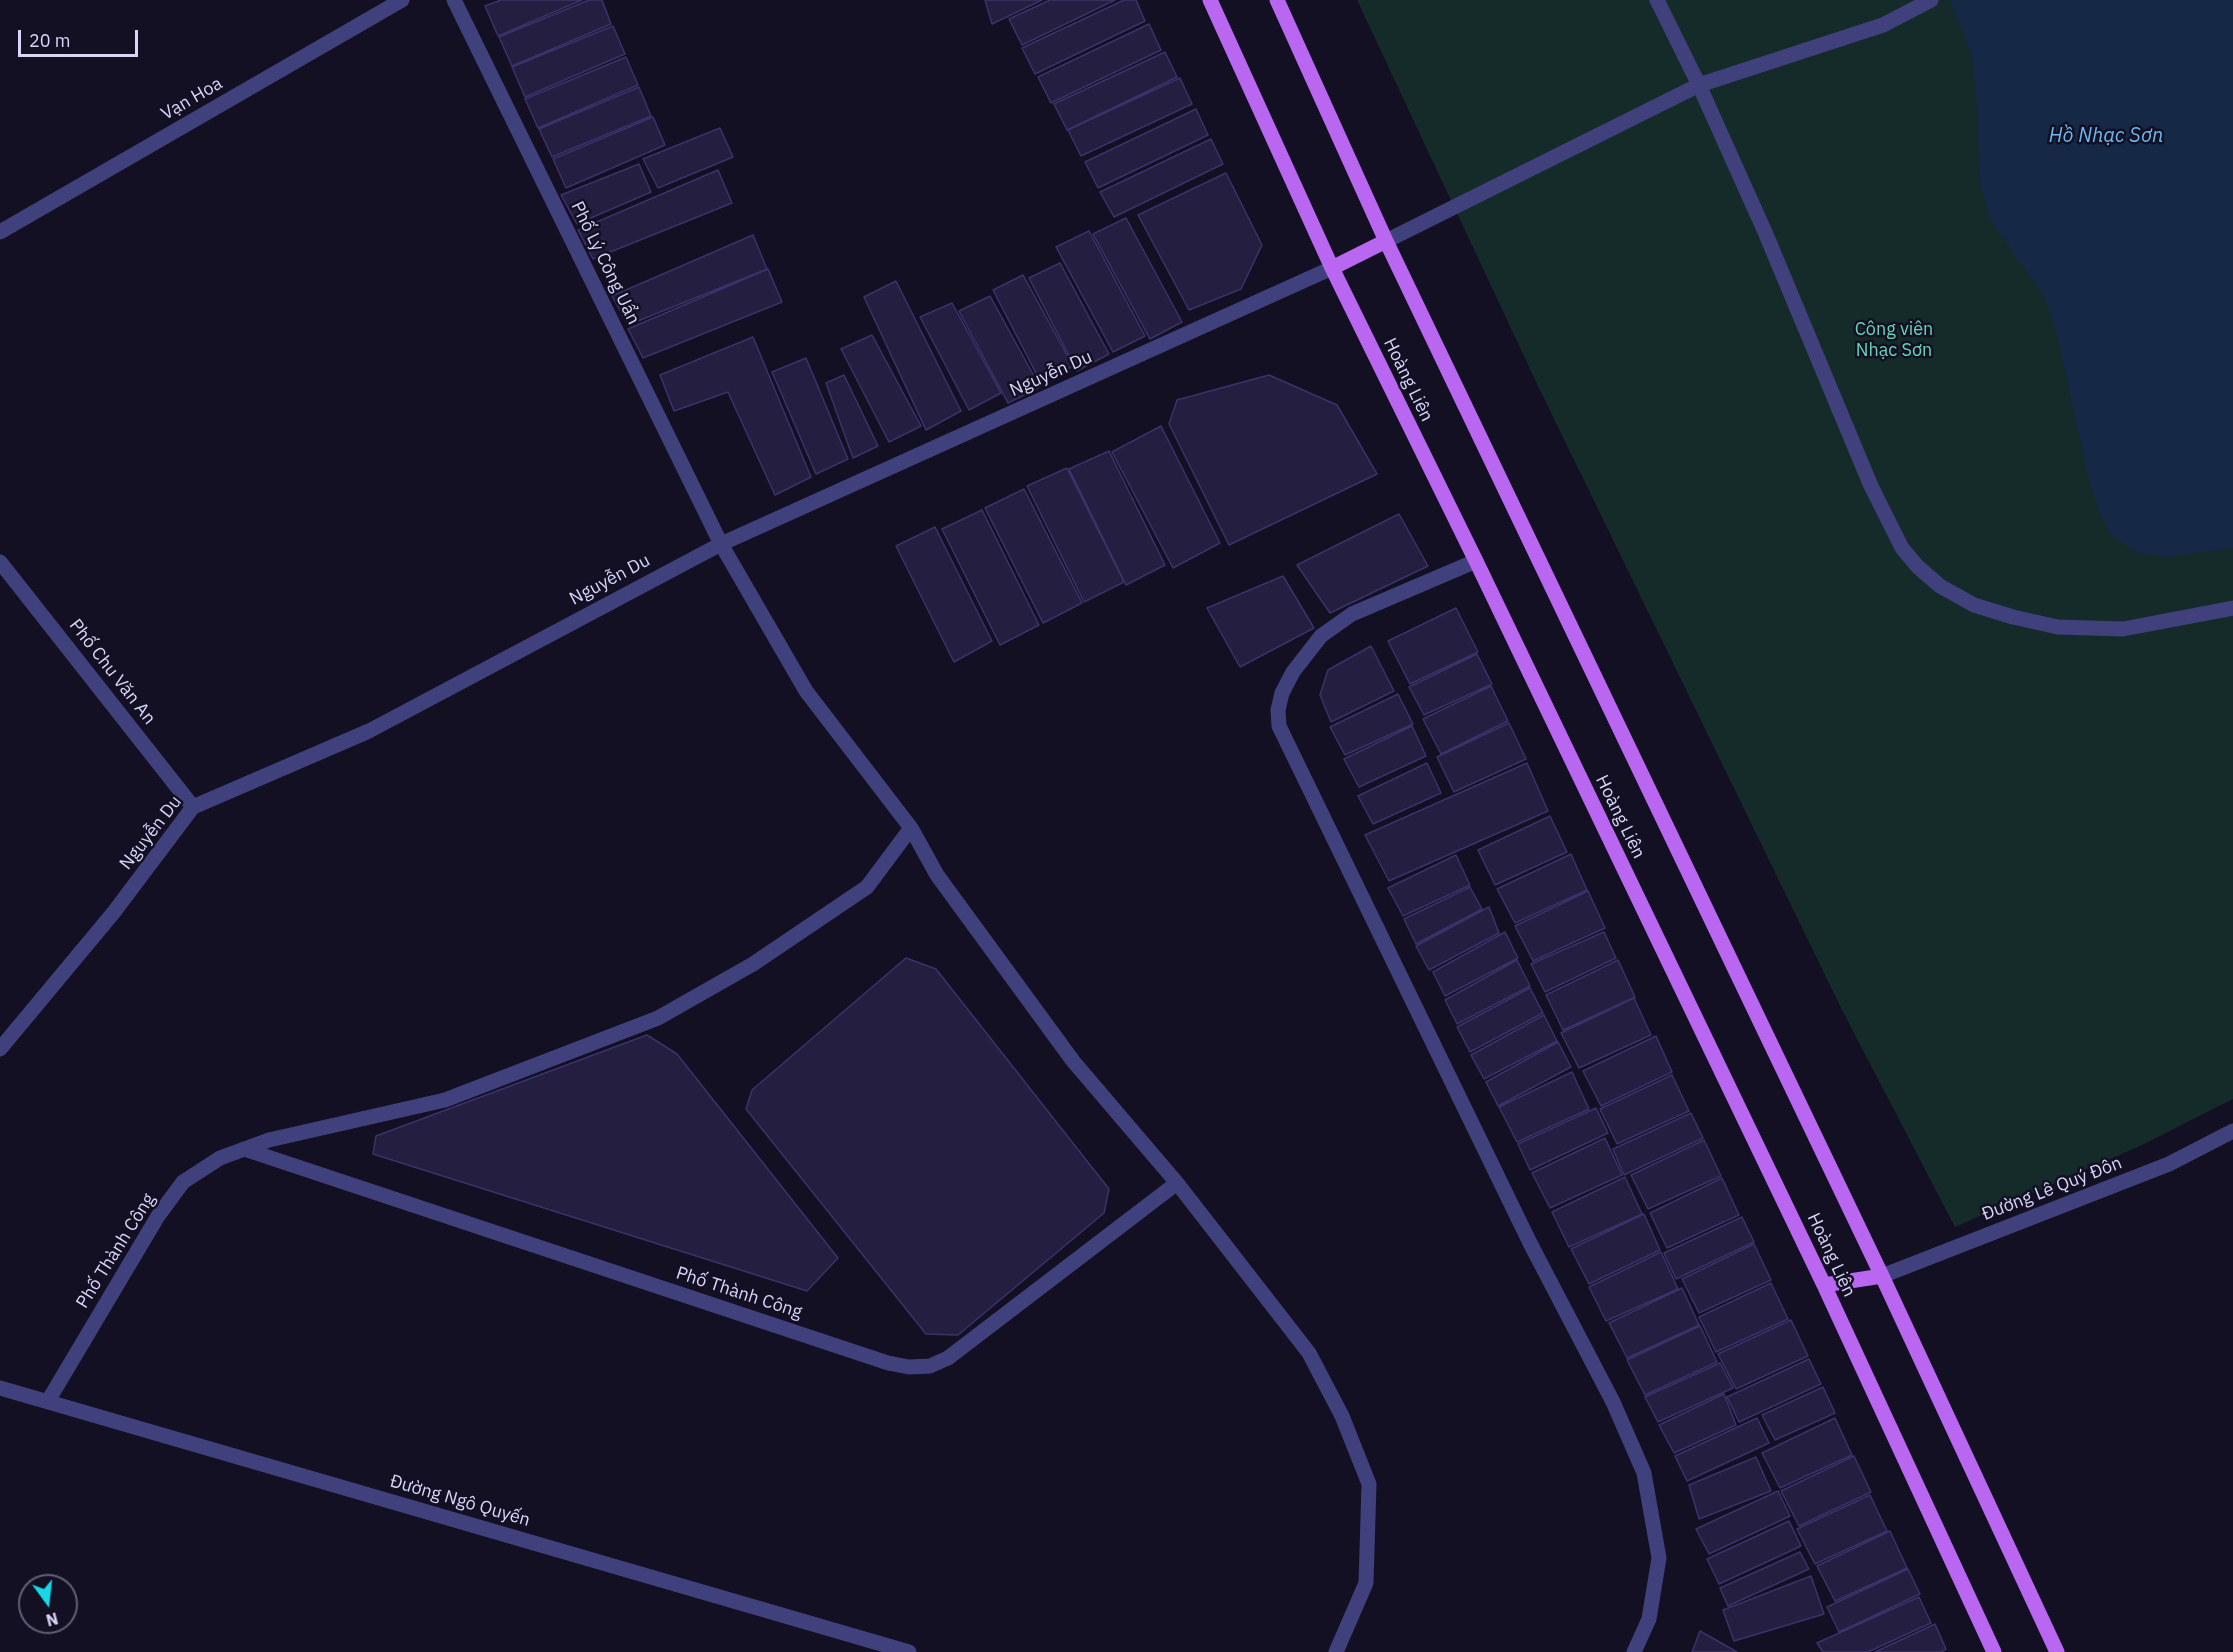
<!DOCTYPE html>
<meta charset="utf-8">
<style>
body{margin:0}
#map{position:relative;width:2233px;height:1652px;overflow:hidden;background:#121022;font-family:"IBM Plex Sans",sans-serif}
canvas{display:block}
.north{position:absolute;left:18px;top:1574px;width:60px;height:60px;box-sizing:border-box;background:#121022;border:2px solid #615f79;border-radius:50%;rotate:165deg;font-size:16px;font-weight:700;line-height:24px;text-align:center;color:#d8d5fb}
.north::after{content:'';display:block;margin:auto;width:21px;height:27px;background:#17d6e5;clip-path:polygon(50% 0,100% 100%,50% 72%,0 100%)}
.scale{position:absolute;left:18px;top:30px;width:120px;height:27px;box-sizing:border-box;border:3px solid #d8d5fb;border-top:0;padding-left:8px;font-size:18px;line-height:21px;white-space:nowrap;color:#d8d5fb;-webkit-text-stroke:4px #121022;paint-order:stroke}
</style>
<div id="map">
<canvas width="2233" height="1652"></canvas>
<div class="north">N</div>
<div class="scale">20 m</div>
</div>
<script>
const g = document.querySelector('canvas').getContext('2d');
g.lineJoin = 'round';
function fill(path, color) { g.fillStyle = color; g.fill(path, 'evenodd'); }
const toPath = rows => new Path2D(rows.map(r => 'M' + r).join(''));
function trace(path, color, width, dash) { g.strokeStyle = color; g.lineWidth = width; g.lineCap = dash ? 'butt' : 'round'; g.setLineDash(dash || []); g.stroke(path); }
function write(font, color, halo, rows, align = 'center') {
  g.font = font + ' "IBM Plex Sans",sans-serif'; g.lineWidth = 5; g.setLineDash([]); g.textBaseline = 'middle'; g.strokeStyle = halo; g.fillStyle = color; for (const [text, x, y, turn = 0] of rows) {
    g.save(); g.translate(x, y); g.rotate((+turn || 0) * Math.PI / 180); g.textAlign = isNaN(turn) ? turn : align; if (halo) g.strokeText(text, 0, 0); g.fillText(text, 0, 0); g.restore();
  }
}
fill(toPath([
 [1357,0,2233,0,2233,1099,2142,1145,1955,1227,1843,1012,1538,386]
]), '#142b29');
fill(toPath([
 [1950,0,2233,0,2233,548,2170,557,2138,553,2113,537,2099,513,2088,476,2058,338,2044,296,1989,218,1980,181,1976,92,1971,52]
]), '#152947');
const building = toPath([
 [501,0,582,0,498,36,485,6,501,0],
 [589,0,602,0,611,24,512,66,499,37,589,0],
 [985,0,1042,0,992,24,985,0],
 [1050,0,1115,0,1022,45,1009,19,1050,0],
 [1124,0,1136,0,1145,21,1035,74,1022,48,1124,0],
 [1149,24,1161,50,1051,103,1038,77,1149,24],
 [613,26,625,54,525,97,512,67,613,26],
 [1165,52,1177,77,1067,130,1054,104,1165,52],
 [626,57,638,85,538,128,525,99,626,57],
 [1180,78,1192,104,1081,156,1068,130,1180,78],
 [639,87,651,116,552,157,539,129,639,87],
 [1196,109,1208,135,1098,188,1085,162,1196,109],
 [653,117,665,145,566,188,553,159,653,117],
 [720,128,733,157,658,188,643,159,720,128],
 [1211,139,1223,164,1114,217,1100,192,1211,139],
 [639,164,651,192,577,224,561,195,639,164],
 [718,170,732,203,593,259,578,230,718,170],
 [1226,173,1262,245,1241,289,1189,310,1138,215,1226,173],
 [1126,218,1182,322,1150,339,1093,234,1126,218],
 [1089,231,1145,336,1113,352,1056,247,1089,231],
 [753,235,767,269,628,325,612,296,753,235],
 [1060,263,1109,354,1077,371,1029,278,1060,263],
 [768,269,782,302,643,358,628,329,768,269],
 [1023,275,1073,366,1041,383,993,290,1023,275],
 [896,281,961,411,926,430,864,297,896,281],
 [990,296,1040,387,1008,403,959,311,990,296],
 [952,303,1001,393,969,410,920,317,952,303],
 [872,335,921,426,889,442,841,349,872,335],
 [753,337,811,477,775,495,728,392,674,411,660,375,753,337],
 [806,358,848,459,816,474,772,372,806,358],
 [844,375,878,446,853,458,826,383,844,375],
 [1269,375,1337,405,1377,474,1229,545,1169,424,1177,400,1269,375],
 [1161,426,1220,543,1173,568,1112,452,1161,426],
 [1109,451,1165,565,1126,585,1069,469,1109,451],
 [1067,468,1124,582,1084,602,1027,486,1067,468],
 [1024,489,1082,603,1043,623,985,508,1024,489],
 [982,510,1039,625,1000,645,942,529,982,510],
 [1399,514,1428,566,1330,613,1297,565,1399,514],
 [935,527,992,641,954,662,896,546,935,527],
 [1283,576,1314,628,1240,667,1207,608,1283,576],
 [1456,608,1478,652,1410,684,1388,641,1456,608],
 [1371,646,1394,691,1331,722,1320,695,1328,670,1371,646],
 [1477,654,1492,684,1424,715,1409,687,1477,654],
 [1491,686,1508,721,1441,754,1423,719,1491,686],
 [1398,694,1413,724,1345,755,1330,727,1398,694],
 [1509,723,1526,759,1454,792,1437,757,1509,723],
 [1412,726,1426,756,1359,787,1344,759,1412,726],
 [1427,763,1441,793,1373,824,1358,796,1427,763],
 [1527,763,1548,811,1389,881,1365,835,1527,763],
 [1550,816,1567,852,1495,885,1478,850,1550,816],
 [1571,854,1587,890,1515,923,1497,889,1571,854],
 [1456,855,1470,885,1403,916,1388,888,1456,855],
 [1470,887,1482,909,1416,944,1404,919,1470,887],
 [1588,891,1605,928,1533,961,1515,926,1588,891],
 [1489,907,1499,933,1429,970,1416,946,1489,907],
 [1505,932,1518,958,1445,996,1433,972,1505,932],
 [1604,932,1616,958,1545,992,1531,964,1604,932],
 [906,958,936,969,1109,1189,1104,1213,958,1335,926,1334,746,1109,752,1090,906,958],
 [1517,960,1530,986,1457,1024,1445,1000,1517,960],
 [1618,960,1635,997,1563,1030,1546,995,1618,960],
 [1530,988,1543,1013,1470,1052,1457,1027,1530,988],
 [1634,998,1651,1035,1579,1068,1561,1033,1634,998],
 [1544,1015,1557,1041,1484,1079,1471,1055,1544,1015],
 [647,1035,677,1054,838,1258,807,1291,373,1154,376,1136,647,1035],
 [1656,1036,1672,1072,1601,1106,1583,1071,1656,1036],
 [1558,1042,1571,1067,1498,1106,1486,1082,1558,1042],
 [1572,1072,1589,1109,1517,1142,1499,1107,1572,1072],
 [1672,1075,1689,1111,1617,1144,1600,1109,1672,1075],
 [1596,1108,1608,1133,1530,1170,1518,1144,1596,1108],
 [1691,1113,1703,1138,1624,1175,1613,1149,1691,1113],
 [1605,1138,1622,1175,1550,1208,1532,1173,1605,1138],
 [1704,1140,1721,1176,1648,1209,1631,1175,1704,1140],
 [1625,1177,1642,1214,1569,1247,1552,1212,1625,1177],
 [1722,1178,1739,1215,1667,1248,1650,1213,1722,1178],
 [1644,1214,1660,1250,1589,1284,1571,1249,1644,1214],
 [1742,1217,1754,1242,1676,1279,1664,1253,1742,1217],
 [1754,1244,1771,1280,1699,1313,1682,1279,1754,1244],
 [1661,1252,1678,1289,1606,1321,1589,1287,1661,1252],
 [1771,1283,1788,1319,1716,1352,1699,1317,1771,1283],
 [1682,1288,1699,1325,1627,1358,1609,1323,1682,1288],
 [1791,1320,1808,1356,1736,1389,1718,1354,1791,1320],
 [1700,1326,1717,1362,1645,1395,1627,1360,1700,1326],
 [1809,1359,1821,1384,1739,1422,1727,1397,1809,1359],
 [1720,1363,1733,1388,1658,1422,1645,1397,1720,1363],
 [1823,1387,1835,1413,1775,1440,1762,1415,1823,1387],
 [1724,1394,1736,1425,1674,1453,1659,1425,1724,1394],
 [1757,1418,1769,1443,1687,1481,1675,1456,1757,1418],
 [1835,1418,1852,1455,1780,1488,1762,1453,1835,1418],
 [1854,1456,1871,1492,1799,1526,1781,1491,1854,1456],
 [1756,1457,1771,1491,1699,1519,1689,1485,1756,1457],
 [1778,1491,1790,1516,1709,1554,1696,1529,1778,1491],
 [1870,1495,1887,1531,1815,1564,1797,1529,1870,1495],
 [1789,1521,1801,1546,1719,1584,1707,1559,1789,1521],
 [1890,1531,1907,1568,1835,1601,1817,1566,1890,1531],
 [1800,1552,1809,1569,1728,1606,1720,1588,1800,1552],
 [1908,1569,1920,1594,1839,1632,1827,1607,1908,1569],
 [1811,1576,1824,1614,1734,1641,1723,1610,1811,1576],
 [1919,1597,1931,1623,1868,1652,1823,1652,1817,1643,1919,1597],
 [1935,1624,1946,1649,1941,1652,1875,1652,1935,1624],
 [1700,1631,1737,1652,1692,1652,1700,1631]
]);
fill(building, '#241e41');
trace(building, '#3c326a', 1.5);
trace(toPath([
 [1657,0,1699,85,1765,232,1871,486,1902,548,1918,567,1940,586,1974,605,2013,617,2058,627,2123,629,2233,608],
 [1386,241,1699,85,1883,25,1931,0]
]), '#40407c', 15);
trace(toPath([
 [454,0,721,544,806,691,911,828,937,875,1073,1061,1177,1183,1309,1353,1342,1416,1369,1484,1366,1583,1336,1652],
 [0,232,402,0],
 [1476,561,1352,614,1321,636,1293,672,1282,693,1278,710,1279,726,1530,1243,1613,1402,1644,1473,1659,1558,1649,1619,1634,1652],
 [0,562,193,807],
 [0,1049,114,912,193,807,369,731,721,544,1332,268],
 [244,1149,888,1363,909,1367,930,1366,948,1358,1177,1183],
 [1882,1276,2169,1164,2233,1131],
 [48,1401,158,1216,183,1182,220,1158,269,1140,445,1100,658,1018,753,964,867,887,911,828]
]), '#40407c', 15);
trace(toPath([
 [0,1388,909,1652]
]), '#40407c', 15);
trace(toPath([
 [1210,0,1332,268,1476,561,1824,1285,1994,1652],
 [1277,0,1386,241,1882,1276,2057,1652],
 [1332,268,1386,241],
 [1824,1285,1882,1276]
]), '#b967f0', 15);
write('18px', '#d8d5fb', '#121022', [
 ["Vạn Hoa",192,99,-30],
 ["Phố Lý Công Uẩn",605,263,64],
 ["Nguyễn Du",1051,374,-24],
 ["Hoàng Liên",1408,380,64],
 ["Nguyễn Du",610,580,-28],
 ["Phố Chu Văn An",112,672,52],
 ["Hoàng Liên",1620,817,64],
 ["Nguyễn Du",151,833,-52],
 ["Đường Lê Quý Đôn",2052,1189,-21],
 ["Phố Thành Công",116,1251,-58],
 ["Hoàng Liên",1831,1255,65],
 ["Phố Thành Công",739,1293,18],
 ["Đường Ngô Quyến",460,1501,16]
]);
write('18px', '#68d4b6', '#121022', [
 ["Công viên",1894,330],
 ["Nhạc Sơn",1894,351]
]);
write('italic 20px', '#6db8f1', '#121022', [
 ["Hồ Nhạc Sơn",2106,136]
]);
</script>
